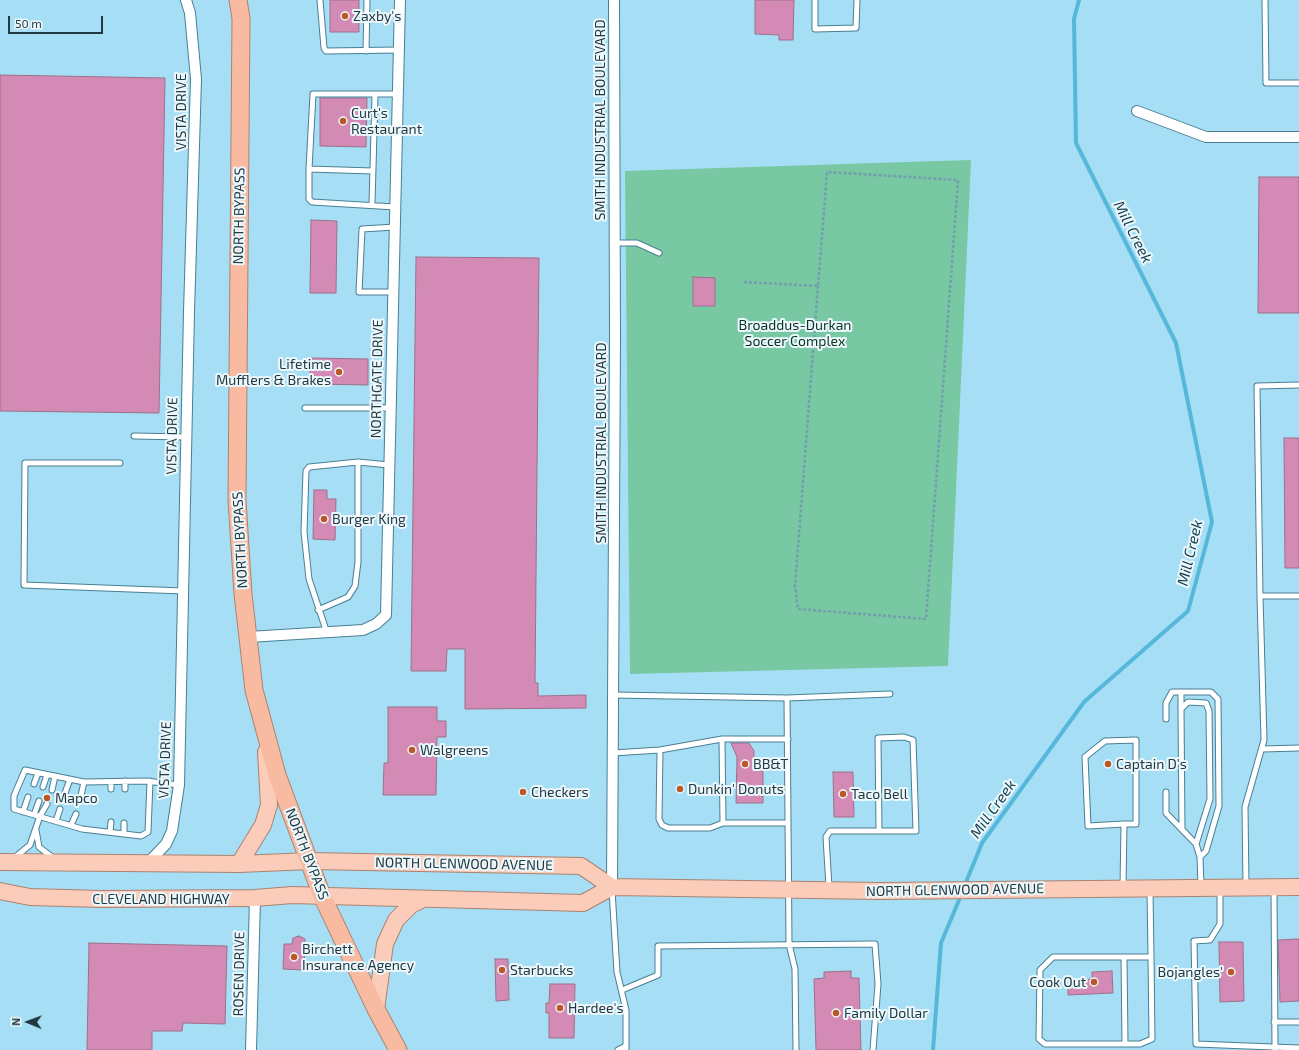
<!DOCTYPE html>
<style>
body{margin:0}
#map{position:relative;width:1299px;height:1050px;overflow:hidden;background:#a6dff5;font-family:"Exo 2",sans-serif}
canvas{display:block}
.north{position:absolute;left:8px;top:1002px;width:40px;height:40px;-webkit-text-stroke:3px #edf8fc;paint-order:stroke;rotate:271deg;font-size:11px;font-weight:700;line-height:16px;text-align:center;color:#213941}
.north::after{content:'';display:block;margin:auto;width:14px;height:18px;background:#213941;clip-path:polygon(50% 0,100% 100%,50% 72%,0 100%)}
.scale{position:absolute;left:8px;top:16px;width:95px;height:18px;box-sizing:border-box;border:2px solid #213941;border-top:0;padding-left:5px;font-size:12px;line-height:14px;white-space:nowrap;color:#213941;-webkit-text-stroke:3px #edf8fc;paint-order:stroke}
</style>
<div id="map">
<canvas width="1299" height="1050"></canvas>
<div class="north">N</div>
<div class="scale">50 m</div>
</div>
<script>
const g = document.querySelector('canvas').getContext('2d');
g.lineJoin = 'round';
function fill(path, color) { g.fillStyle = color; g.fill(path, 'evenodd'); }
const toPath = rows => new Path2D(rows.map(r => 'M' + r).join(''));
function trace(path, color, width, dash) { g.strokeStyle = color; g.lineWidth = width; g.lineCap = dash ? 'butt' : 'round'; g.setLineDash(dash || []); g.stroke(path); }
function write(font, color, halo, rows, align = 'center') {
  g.font = font + ' "Exo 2",sans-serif'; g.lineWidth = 4; g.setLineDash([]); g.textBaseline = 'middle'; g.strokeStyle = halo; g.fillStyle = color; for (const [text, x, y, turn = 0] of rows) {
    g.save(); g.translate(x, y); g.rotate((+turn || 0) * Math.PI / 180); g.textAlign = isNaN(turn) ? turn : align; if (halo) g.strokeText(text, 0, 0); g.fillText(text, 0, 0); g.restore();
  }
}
fill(toPath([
 [971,160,948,666,630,674,625,171]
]), '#78c8a3');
trace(toPath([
 [964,887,982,843,1084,702,1188,611,1212,522,1176,343,1076,143,1074,19,1079,0],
 [933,1050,941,943,962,893]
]), '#55b8da', 4);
const building = toPath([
 [330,0,359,0,359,32,330,32,330,0],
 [755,0,794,0,793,40,779,40,779,35,755,34,755,0],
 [0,75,165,78,159,413,0,411,0,75],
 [320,98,367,98,366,147,320,146,320,98],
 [1259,177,1299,177,1299,313,1258,313,1259,177],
 [311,220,337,221,336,293,310,293,311,220],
 [416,257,539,258,535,683,538,683,538,696,586,695,586,708,465,709,465,649,447,649,446,671,411,671,416,257],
 [693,277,715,278,715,306,693,306,693,277],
 [310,358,368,359,368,385,310,384,310,358],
 [1284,438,1299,438,1299,568,1285,568,1284,438],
 [314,490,327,490,327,499,336,499,335,540,313,539,314,490],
 [388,707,437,707,437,721,446,721,446,737,437,737,436,795,383,795,384,763,388,763,388,707],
 [731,743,749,743,754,751,753,770,763,771,763,803,736,803,737,757,731,743],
 [833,772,853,772,854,817,834,817,833,772],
 [299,936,305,939,304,970,283,969,284,944,292,944,293,938,299,936],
 [1299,939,1299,1001,1280,1002,1278,940,1299,939],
 [1219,942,1243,942,1244,1001,1220,1002,1219,942],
 [89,943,227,946,225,1024,183,1023,182,1031,152,1031,152,1050,87,1050,89,943],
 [495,959,508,959,509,1000,496,1001,495,959],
 [851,971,851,978,859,978,861,1050,816,1050,814,979,824,978,824,972,851,971],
 [1112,971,1113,993,1068,995,1068,984,1076,984,1075,980,1092,979,1092,972,1112,971],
 [550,984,575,984,574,1038,549,1038,549,1013,546,1013,546,1003,549,1003,550,984]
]);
fill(building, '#d38bb6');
trace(building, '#9c7089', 1);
const service = toPath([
 [320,0,324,48,326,51,399,50],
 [815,0,815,29,856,28,857,0],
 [1265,0,1266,83,1299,83],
 [366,51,367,0],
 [309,169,373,171],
 [372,204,375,95],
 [395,207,312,202,309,199,309,169,313,94,398,94],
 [615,243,637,243,659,253],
 [393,292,359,292,362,229,395,227],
 [305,408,391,408],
 [134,436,186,437],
 [120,463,25,463,24,585,183,591],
 [1260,596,1257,386,1299,385],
 [318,610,348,597,355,586,358,562,358,462],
 [327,633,309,579,304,532,306,471,309,467,358,462,389,465],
 [614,695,787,698,789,944,795,969,796,1050],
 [787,698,890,694],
 [1181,709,1181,692],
 [1166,719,1166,703,1172,692,1211,692,1218,699,1219,806,1206,851,1200,857],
 [722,739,723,823,788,823],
 [1262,749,1299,748],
 [660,750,659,819,662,825,668,828,710,828,723,823],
 [613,753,660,750,722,739,788,739],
 [150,781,148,832,141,836,82,829,14,809,14,796,25,770,84,782,146,781,179,785],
 [34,784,38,773],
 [43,787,47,775],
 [111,789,111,782],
 [125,789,125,781],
 [52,790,55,776],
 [1166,792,1166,813,1196,844,1200,857,1201,887],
 [64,796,70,779],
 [80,800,84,782],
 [23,812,28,797],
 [34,815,39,801],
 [56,821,60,809],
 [71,825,76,814],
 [1182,829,1181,709,1188,702,1206,703,1209,711,1210,799,1196,844],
 [36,830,39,847,52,857],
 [110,832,111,822],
 [124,834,124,823],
 [14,858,30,845,40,816,47,804],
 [1246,886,1245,807,1264,740,1260,596,1299,596],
 [829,887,826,837,830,831,916,831,913,740,904,737,878,738,879,831],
 [1123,887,1124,824,1088,826,1085,757,1105,741,1136,740,1136,824,1124,824],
 [1274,888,1275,1049],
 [612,890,617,972,626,1010,626,1050],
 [1220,890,1220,924,1210,940,1194,941,1196,1044,1299,1048],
 [1150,891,1151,957,1152,1039,1140,1044,1045,1044,1039,1039,1040,970,1053,957,1151,957],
 [1124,957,1125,1044],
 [622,990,658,975,658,946,875,944,878,984,873,1050],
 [1274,1022,1299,1022],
 [618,1050,626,1046]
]);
const minor = toPath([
 [1137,111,1206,137,1299,137],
 [248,637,363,630,376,624,386,615,400,0],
 [147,864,166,844,172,831,179,785,189,312,196,79,190,13,186,0],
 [612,887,615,337,614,0],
 [251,1050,255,898]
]);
const primary = toPath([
 [0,862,239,864,310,861,581,866,612,887],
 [239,864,263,825,269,805,266,752],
 [0,891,30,897,101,899,255,898,292,895,583,903,612,887,879,891,1299,887],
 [376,1009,385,944,396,920,411,905,423,899]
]);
const trunk = toPath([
 [238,0,241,18,237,500,243,594,254,690,277,775,322,896,376,1009,398,1050]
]);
trace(service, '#487f93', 7);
trace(minor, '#487f93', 12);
trace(primary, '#ab8270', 18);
trace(trunk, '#ab8270', 19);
trace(toPath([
 [744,282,818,286,827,172,958,180,926,619,798,609,795,586,818,286]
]), '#729eae', 2.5, [3, 2]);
trace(service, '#fff', 5);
trace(minor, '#fff', 10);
trace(primary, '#faccb9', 16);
trace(trunk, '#f8bba2', 17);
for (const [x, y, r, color] of [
 [345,16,4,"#bc5727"],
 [343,121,4,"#bc5727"],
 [339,372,4,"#bc5727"],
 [324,519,4,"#bc5727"],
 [412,750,4,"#bc5727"],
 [745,764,4,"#bc5727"],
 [1108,764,4,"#bc5727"],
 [680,789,4,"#bc5727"],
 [523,792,4,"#bc5727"],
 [843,794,4,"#bc5727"],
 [47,798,4,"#bc5727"],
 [294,957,4,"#bc5727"],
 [502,970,4,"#bc5727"],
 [1231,972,4,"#bc5727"],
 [1094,982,4,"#bc5727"],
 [560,1008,4,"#bc5727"],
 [836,1013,4,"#bc5727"]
]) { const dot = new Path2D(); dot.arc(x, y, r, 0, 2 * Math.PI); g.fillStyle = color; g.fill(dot); trace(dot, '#edf8fc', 1.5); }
write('14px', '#213941', '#edf8fc', [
 ["Zaxby's",353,16],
 ["Curt's",351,113],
 ["Restaurant",351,129],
 ["Lifetime",331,364,"right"],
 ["Mufflers & Brakes",331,380,"right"],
 ["Burger King",332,519],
 ["Walgreens",420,750],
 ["BB&T",753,764],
 ["Captain D's",1116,764],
 ["Dunkin' Donuts",688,789],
 ["Checkers",531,792],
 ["Taco Bell",851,794],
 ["Mapco",55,798],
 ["Birchett",302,949],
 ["Insurance Agency",302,965],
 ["Starbucks",510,970],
 ["Bojangles'",1223,972,"right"],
 ["Cook Out",1086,982,"right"],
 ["Hardee's",568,1008],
 ["Family Dollar",844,1013]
], 'left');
write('14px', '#213941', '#edf8fc', [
 ["VISTA DRIVE",181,112,-90],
 ["SMITH INDUSTRIAL BOULEVARD",600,120,-90],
 ["NORTH BYPASS",239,216,-89],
 ["NORTHGATE DRIVE",377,379,-89],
 ["VISTA DRIVE",172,436,-89],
 ["SMITH INDUSTRIAL BOULEVARD",601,443,-90],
 ["NORTH BYPASS",240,540,-93],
 ["VISTA DRIVE",165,760,-88],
 ["NORTH BYPASS",307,854,69],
 ["NORTH GLENWOOD AVENUE",464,864,1],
 ["NORTH GLENWOOD AVENUE",955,890,-1],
 ["CLEVELAND HIGHWAY",161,899],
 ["ROSEN DRIVE",239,974,-89]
]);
write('14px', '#093222', '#edf8fc', [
 ["Broaddus-Durkan",795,325],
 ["Soccer Complex",795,341]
]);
write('italic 15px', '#0f3d4b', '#edf8fc', [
 ["Mill Creek",1133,232,63],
 ["Mill Creek",1190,553,-77],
 ["Mill Creek",993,809,-55]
]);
</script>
